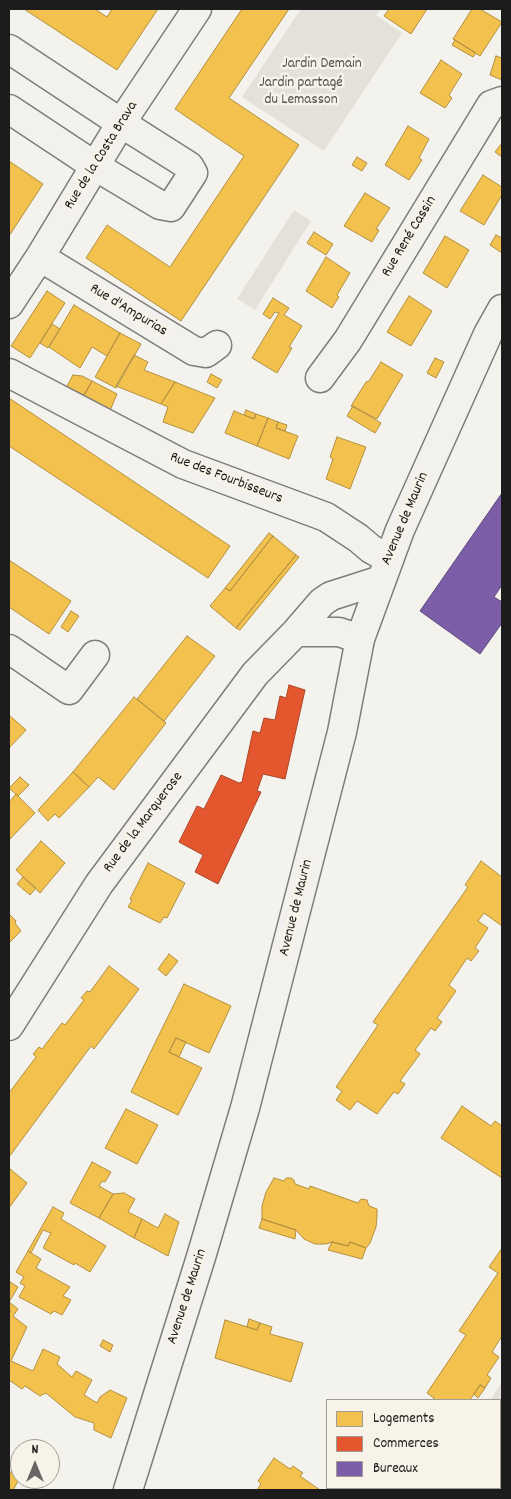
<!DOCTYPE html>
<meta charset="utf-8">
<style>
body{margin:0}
#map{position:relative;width:511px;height:1499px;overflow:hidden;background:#f4f2ec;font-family:Dekko,sans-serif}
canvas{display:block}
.frame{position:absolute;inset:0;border:10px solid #1c1c1c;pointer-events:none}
.legend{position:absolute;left:326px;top:1399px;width:175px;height:90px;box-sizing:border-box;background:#f7f3e8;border:1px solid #9f9d96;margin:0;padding:6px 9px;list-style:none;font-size:15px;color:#1c1c1c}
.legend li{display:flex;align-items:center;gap:10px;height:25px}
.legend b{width:25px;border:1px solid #9f9d96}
.north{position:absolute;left:10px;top:1439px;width:50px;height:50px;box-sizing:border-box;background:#f7f3e8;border:1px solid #9f9d96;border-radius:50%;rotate:0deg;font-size:14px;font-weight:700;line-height:20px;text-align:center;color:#1c1c1c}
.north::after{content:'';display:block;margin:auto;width:18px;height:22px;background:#686765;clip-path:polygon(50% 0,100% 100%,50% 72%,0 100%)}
</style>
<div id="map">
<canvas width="511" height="1499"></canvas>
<div class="frame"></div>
<ul class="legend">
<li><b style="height:14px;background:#f2c14e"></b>Logements</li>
<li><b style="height:14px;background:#e4572e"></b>Commerces</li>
<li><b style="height:14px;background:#7b5ea7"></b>Bureaux</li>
</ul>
<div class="north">N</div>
</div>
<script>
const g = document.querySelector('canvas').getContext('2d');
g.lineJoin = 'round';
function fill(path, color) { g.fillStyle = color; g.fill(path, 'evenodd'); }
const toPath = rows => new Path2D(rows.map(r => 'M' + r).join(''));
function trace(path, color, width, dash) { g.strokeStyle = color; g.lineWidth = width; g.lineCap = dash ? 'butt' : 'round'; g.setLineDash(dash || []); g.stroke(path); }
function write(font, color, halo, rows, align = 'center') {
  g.font = font + ' Dekko,sans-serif'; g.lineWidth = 5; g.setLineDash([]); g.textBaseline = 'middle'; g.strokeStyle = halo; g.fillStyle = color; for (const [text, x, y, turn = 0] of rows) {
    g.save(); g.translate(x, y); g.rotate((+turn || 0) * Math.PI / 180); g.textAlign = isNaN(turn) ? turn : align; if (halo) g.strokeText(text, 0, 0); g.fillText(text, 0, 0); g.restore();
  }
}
fill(toPath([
 [301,9,380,9,376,15,402,33,324,151,242,97],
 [294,210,311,221,255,310,237,299],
 [502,1381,502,1490,441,1490,437,1488,500,1488,500,1400,491,1400]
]), '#e4e1da');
const homes = toPath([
 [24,9,95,9,107,17,112,9,158,9,117,70,24,9],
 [242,9,289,9,229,98,299,145,181,321,86,258,107,225,170,267,244,156,175,109,242,9],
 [389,9,427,9,411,34,384,16,389,9],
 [472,9,480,9,502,22,480,56,453,39,472,9],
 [455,40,476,53,473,57,452,45,455,40],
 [496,56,502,58,502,80,490,75,496,56],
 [441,60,462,74,449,95,452,98,445,108,420,93,441,60],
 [408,126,429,139,419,158,422,160,409,180,385,165,408,126],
 [502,143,502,157,495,152,502,143],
 [357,157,367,163,362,171,352,165,357,157],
 [9,161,43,184,9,236,9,161],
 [483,175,502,187,502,195,484,225,460,211,483,175],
 [365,193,390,208,376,229,379,230,372,242,344,226,365,193],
 [314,232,333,244,326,255,307,243,314,232],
 [496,235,502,238,502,253,490,245,496,235],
 [445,236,469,250,447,288,423,273,445,236],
 [326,257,350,273,337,295,339,297,332,308,306,291,326,257],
 [47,291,65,303,30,358,11,346,47,291],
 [409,296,432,311,411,346,387,332,409,296],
 [273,298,289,308,284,315,302,326,289,347,292,348,277,373,252,358,279,313,275,312,270,319,263,314,273,298],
 [74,305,120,333,107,356,92,347,80,368,49,347,74,305],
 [52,324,60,329,48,348,40,343,52,324],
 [120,333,141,344,116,388,95,377,120,333],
 [134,355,148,362,144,370,175,382,161,404,116,386,134,355],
 [435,358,444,362,436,378,427,373,435,358],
 [381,362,403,375,377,419,351,406,366,382,369,381,381,362],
 [211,374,222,380,217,388,207,382,211,374],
 [73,375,82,376,92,381,81,401,63,393,73,375],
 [92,381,117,394,109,413,81,401,92,381],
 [175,382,215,398,193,433,163,422,168,407,161,404,175,382],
 [9,398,230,546,208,578,9,446,9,398],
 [353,406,381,423,375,433,347,416,353,406],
 [246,410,256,414,254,419,244,415,246,410],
 [234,411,254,419,256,414,268,418,257,446,225,433,234,411],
 [268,418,278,422,276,428,298,436,289,459,257,446,268,418],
 [278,422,287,425,285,431,276,428,278,422],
 [337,437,366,447,350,489,326,479,333,459,330,457,337,437],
 [269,533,273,536,230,591,225,588,269,533],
 [273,536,296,555,236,628,210,606,225,588,230,591,273,536],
 [296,555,299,557,240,630,236,628,296,555],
 [9,560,71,601,49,634,9,607,9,560],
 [71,611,79,616,68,632,61,627,71,611],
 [187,636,215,656,164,721,137,699,187,636],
 [134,697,166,723,114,790,98,777,89,787,73,772,134,697],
 [9,715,26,730,9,748,9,715],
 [73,772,89,787,59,818,55,814,48,821,38,810,73,772],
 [20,777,29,785,18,796,9,788,20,777],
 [16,794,35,813,9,840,9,802,16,794],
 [41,841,65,863,40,893,16,870,41,841],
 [481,861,502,877,502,926,484,913,478,921,488,928,475,948,479,951,471,961,467,958,449,985,456,991,437,1018,442,1022,435,1031,431,1028,415,1050,420,1054,400,1081,405,1084,398,1094,394,1092,377,1114,357,1101,350,1110,336,1100,342,1091,336,1087,378,1025,373,1022,468,887,465,885,481,861],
 [148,863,185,883,167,918,164,917,160,923,128,907,132,900,130,899,148,863],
 [23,877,36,888,30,895,17,884,23,877],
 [9,914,16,921,15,923,21,931,9,943,9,914],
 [169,954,178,961,166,976,158,969,169,954],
 [109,966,139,989,94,1049,91,1046,9,1157,9,1093,36,1057,33,1054,39,1047,42,1049,62,1023,65,1025,84,1000,81,998,87,991,90,992,109,966],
 [184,984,231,1006,209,1053,176,1038,169,1052,202,1068,178,1115,131,1092,184,984],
 [176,1038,186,1042,179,1057,169,1052,176,1038],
 [462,1106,491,1126,495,1121,502,1126,501,1133,502,1134,502,1178,441,1138,462,1106],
 [126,1109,158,1125,137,1164,105,1148,126,1109],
 [92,1162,111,1172,105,1182,102,1181,99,1186,113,1194,99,1218,70,1203,92,1162],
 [9,1168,27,1183,9,1208,9,1168],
 [274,1178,284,1181,286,1178,291,1178,294,1180,295,1184,309,1189,310,1186,358,1203,361,1199,367,1200,369,1206,377,1209,377,1216,376,1227,370,1243,366,1248,350,1242,348,1246,332,1242,326,1244,315,1244,304,1239,296,1230,262,1219,262,1206,266,1192,274,1178],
 [124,1193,135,1199,128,1212,142,1219,134,1238,99,1218,113,1194,124,1193],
 [53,1207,64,1213,61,1219,106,1246,90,1272,75,1263,74,1265,43,1248,51,1233,43,1230,31,1253,28,1251,53,1207],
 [165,1214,179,1222,168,1256,134,1238,142,1219,158,1228,165,1214],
 [262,1219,296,1230,295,1239,259,1228,262,1219],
 [332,1242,348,1246,350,1242,366,1248,362,1259,328,1250,332,1242],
 [502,1248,502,1336,492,1352,499,1357,487,1375,491,1378,485,1388,480,1385,470,1400,433,1400,434,1398,427,1393,466,1335,459,1331,498,1273,489,1267,502,1248],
 [28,1251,41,1259,36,1268,70,1287,63,1296,71,1300,62,1315,54,1311,51,1314,19,1297,25,1286,20,1283,24,1277,16,1272,28,1251],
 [10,1282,18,1287,9,1302,9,1286,10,1282],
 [9,1302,18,1309,13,1316,27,1327,11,1361,33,1371,43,1349,60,1357,57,1364,72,1377,76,1371,92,1380,84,1395,97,1403,100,1397,110,1390,127,1398,111,1438,94,1430,94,1423,75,1417,46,1393,40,1396,25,1386,22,1389,9,1380,9,1315,10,1312,9,1302],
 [249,1319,260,1323,257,1330,247,1327,249,1319],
 [225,1320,257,1330,260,1323,272,1327,270,1334,303,1343,291,1382,215,1358,225,1320],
 [103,1340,113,1345,110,1352,100,1346,103,1340],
 [480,1385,485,1388,478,1398,474,1394,480,1385],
 [274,1458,290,1469,293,1466,303,1473,300,1476,320,1490,257,1490,261,1484,258,1481,274,1458],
 [9,1471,20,1478,13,1490,9,1490,9,1471]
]);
fill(homes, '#f2c14e');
trace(homes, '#b2903f', 1);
const shops = toPath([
 [289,685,305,690,285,779,263,774,257,791,261,792,218,884,195,872,203,855,179,842,197,806,204,809,221,775,239,783,242,782,253,731,260,733,264,718,275,720,280,696,286,698,289,685]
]);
fill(shops, '#e4572e');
trace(shops, '#a84529', 1);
const offices = toPath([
 [502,493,502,585,494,597,502,602,502,623,480,654,420,611,502,493]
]);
fill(offices, '#7b5ea7');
trace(offices, '#5e4a7d', 1);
const street = toPath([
 [9,49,121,123,189,166,193,173,171,207,160,205,95,166,9,109],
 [40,257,194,351,206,353,217,345],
 [9,304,40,257,121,123,197,9],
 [9,373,183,464,326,517,358,538,371,549,389,559],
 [320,378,348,340,491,105,502,101],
 [296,632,339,632,360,639],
 [9,649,69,690,95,655],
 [9,1026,99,884,255,674,296,632,322,602,331,596,381,580]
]);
const secondary = toPath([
 [128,1490,201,1257,245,1108,342,732,360,639,400,530,488,334,502,309]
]);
trace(street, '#7d7c7a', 31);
trace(secondary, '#7d7c7a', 31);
trace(street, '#f2f1ed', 28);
trace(secondary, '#f2f1ed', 28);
write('15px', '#545351', '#f7f3e8', [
 ["Jardin Demain",322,65],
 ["Jardin partagé",301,84],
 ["du Lemasson",301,101]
]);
write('15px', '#1c1c1c', '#f7f3e8', [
 ["Rue de la Costa Brava",102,156,-58],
 ["Rue René Cassin",410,237,-59],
 ["Rue d'Ampurias",128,311,31],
 ["Rue des Fourbisseurs",226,479,21],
 ["Avenue de Maurin",406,519,-67],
 ["Rue de la Marquerose",144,823,-53],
 ["Avenue de Maurin",297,908,-76],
 ["Avenue de Maurin",188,1297,-72]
]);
</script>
